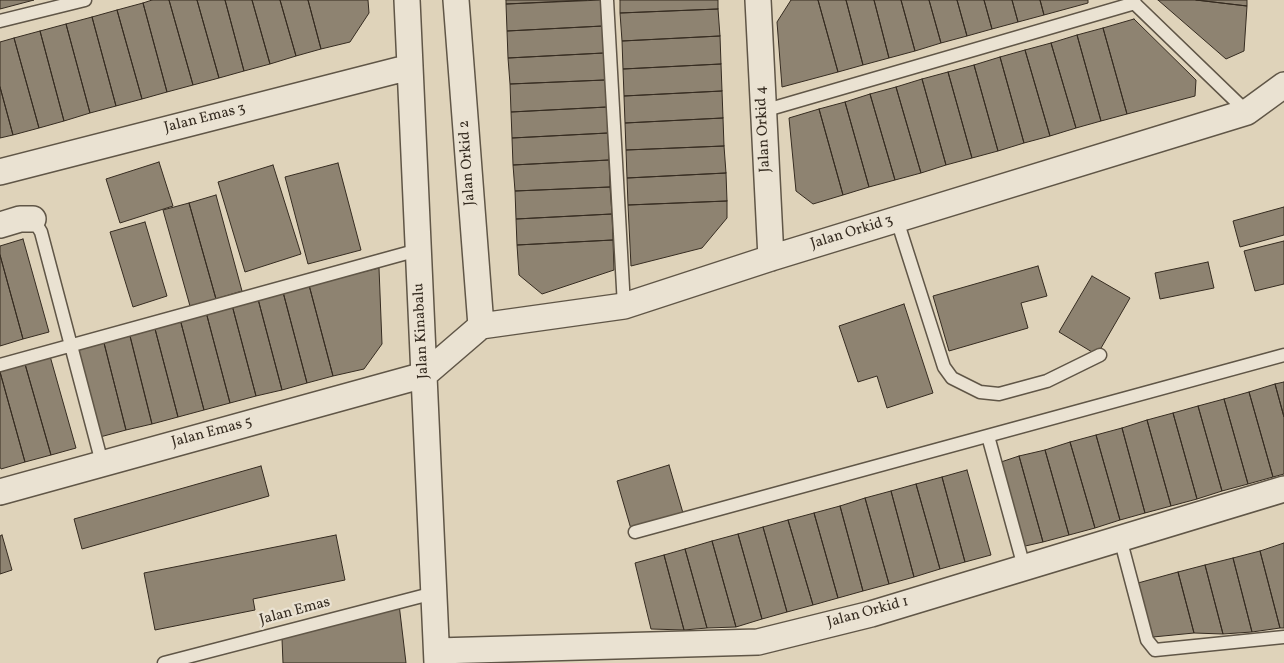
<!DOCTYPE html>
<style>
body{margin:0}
canvas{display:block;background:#dfd3ba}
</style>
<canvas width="1284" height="663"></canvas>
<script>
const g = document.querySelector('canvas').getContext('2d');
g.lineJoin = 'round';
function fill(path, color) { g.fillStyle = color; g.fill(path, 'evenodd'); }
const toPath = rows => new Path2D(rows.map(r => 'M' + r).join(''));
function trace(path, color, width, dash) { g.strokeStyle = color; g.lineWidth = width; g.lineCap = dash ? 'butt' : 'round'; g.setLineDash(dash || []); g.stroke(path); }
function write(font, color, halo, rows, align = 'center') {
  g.font = font + ' Vollkorn,serif'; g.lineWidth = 4.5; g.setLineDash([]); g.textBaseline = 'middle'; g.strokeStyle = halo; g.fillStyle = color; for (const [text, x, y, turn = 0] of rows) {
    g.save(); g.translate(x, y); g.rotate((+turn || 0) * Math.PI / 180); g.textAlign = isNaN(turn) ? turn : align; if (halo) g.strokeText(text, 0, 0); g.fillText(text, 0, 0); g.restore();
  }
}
const building = toPath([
 [0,0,34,0,0,9,0,0],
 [152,0,169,0,193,85,167,92,143,3,152,0],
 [169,0,197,0,219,78,193,85,169,0],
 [197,0,225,0,244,71,219,78,197,0],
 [225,0,252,0,270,64,244,71,225,0],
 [252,0,280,0,296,56,270,64,252,0],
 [280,0,308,0,321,49,296,56,280,0],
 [308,0,368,0,369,13,350,42,321,49,308,0],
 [506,0,587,0,506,4,506,0],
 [602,0,603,26,507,31,506,4,602,0],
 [620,0,718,0,718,9,620,13,620,0],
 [791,0,818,0,838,72,782,87,777,22,791,0],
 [818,0,846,0,863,65,838,72,818,0],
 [846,0,874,0,889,58,863,65,846,0],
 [874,0,901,0,915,51,889,58,874,0],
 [901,0,929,0,941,43,915,51,901,0],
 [929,0,957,0,967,36,941,43,929,0],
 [957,0,984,0,992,29,967,36,957,0],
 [984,0,1012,0,1018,22,992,29,984,0],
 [1012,0,1040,0,1044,15,1018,22,1012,0],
 [1040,0,1088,0,1088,3,1044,15,1040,0],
 [1158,0,1196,0,1247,6,1244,51,1226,59,1158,0],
 [1196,0,1247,0,1247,6,1196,0],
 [143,3,167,92,142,99,117,10,143,3],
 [718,9,720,36,622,41,620,13,718,9],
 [117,10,142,99,116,106,92,17,117,10],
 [92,17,116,106,90,113,66,24,92,17],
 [1134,19,1196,80,1195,96,1127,114,1103,28,1134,19],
 [66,24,90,113,64,121,40,31,66,24],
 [603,26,604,53,508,58,507,31,603,26],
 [1103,28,1127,114,1101,121,1077,35,1103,28],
 [40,31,64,121,39,128,14,38,40,31],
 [1077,35,1101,121,1076,128,1051,43,1077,35],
 [720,36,721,64,623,69,622,41,720,36],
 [14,38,39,128,13,135,0,87,0,42,14,38],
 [1051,43,1076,128,1050,136,1025,50,1051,43],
 [1025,50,1050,136,1024,143,1000,57,1025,50],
 [604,53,605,80,510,84,508,58,604,53],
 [1000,57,1024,143,998,151,974,65,1000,57],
 [721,64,722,91,624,96,623,69,721,64],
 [974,65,998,151,972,158,948,72,974,65],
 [948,72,972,158,946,165,922,79,948,72],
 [922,79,946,165,921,173,896,87,922,79],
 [605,80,607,107,511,112,510,84,605,80],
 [0,87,13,135,0,138,0,87],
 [896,87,921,173,895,180,870,94,896,87],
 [722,91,723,118,625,123,624,96,722,91],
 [870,94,895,180,869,187,845,102,870,94],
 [845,102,869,187,843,195,819,109,845,102],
 [607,107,608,133,512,138,511,112,607,107],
 [819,109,843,195,813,204,796,191,789,118,819,109],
 [723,118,724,146,626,150,625,123,723,118],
 [608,133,609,160,513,165,512,138,608,133],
 [724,146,726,173,627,178,626,150,724,146],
 [609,160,610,187,515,191,513,165,609,160],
 [159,162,173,206,120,223,106,179,159,162],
 [338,163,361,250,308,264,285,177,338,163],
 [273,165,301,254,245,272,218,182,273,165],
 [726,173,727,201,628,205,627,178,726,173],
 [610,187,612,214,516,219,515,191,610,187],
 [216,195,242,291,216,299,189,203,216,195],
 [727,201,727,218,702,248,631,266,628,205,727,201],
 [189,203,216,299,190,306,163,210,189,203],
 [1284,207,1284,235,1240,247,1233,221,1284,207],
 [612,214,613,240,517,245,516,219,612,214],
 [145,222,167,296,133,307,110,232,145,222],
 [23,239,49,332,23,339,0,255,0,246,23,239],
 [613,240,614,270,542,294,519,275,517,245,613,240],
 [1284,241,1284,284,1255,291,1244,251,1284,241],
 [0,255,23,339,0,346,0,255],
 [1208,262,1214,288,1160,299,1155,273,1208,262],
 [1038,266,1047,296,1021,303,1028,328,949,351,933,296,1038,266],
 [379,268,382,344,364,369,333,376,309,285,379,268],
 [1092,276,1130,298,1097,355,1059,332,1092,276],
 [309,285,333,376,307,383,283,292,309,285],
 [283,292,307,383,282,390,258,299,283,292],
 [258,299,282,390,256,396,232,305,258,299],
 [904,304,933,393,887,408,877,376,858,382,839,326,904,304],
 [232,305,256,396,230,403,206,312,232,305],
 [206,312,230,403,204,410,180,319,206,312],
 [180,319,204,410,178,417,154,325,180,319],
 [154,325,178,417,152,424,129,332,154,325],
 [129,332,152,424,126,430,103,339,129,332],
 [103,339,126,430,100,437,77,346,103,339],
 [50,356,76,448,51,455,25,364,50,356],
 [25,364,51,455,25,462,0,372,25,364],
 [0,372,25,462,1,469,0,467,0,372],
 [1284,382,1284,417,1275,384,1284,382],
 [1275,384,1284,417,1284,474,1273,477,1249,392,1275,384],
 [1249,392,1273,477,1248,484,1224,399,1249,392],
 [1224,399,1248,484,1222,491,1198,406,1224,399],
 [1198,406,1222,491,1197,499,1173,413,1198,406],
 [1173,413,1197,499,1171,506,1147,420,1173,413],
 [1147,420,1171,506,1145,513,1122,428,1147,420],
 [1122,428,1145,513,1120,520,1096,435,1122,428],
 [1096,435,1120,520,1095,528,1070,442,1096,435],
 [1070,442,1095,528,1069,535,1045,450,1070,442],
 [1045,450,1069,535,1043,542,1019,456,1045,450],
 [1019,456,1043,542,1021,547,998,463,1019,456],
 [669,465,683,513,631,529,617,481,669,465],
 [261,466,269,496,82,549,74,519,261,466],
 [967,470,991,555,965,562,942,477,967,470],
 [942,477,965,562,940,569,916,484,942,477],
 [916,484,940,569,914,577,891,491,916,484],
 [891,491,914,577,889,584,865,498,891,491],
 [865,498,889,584,863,591,840,506,865,498],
 [840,506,863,591,838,598,814,513,840,506],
 [814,513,838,598,813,605,788,520,814,513],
 [788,520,813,605,787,612,763,527,788,520],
 [763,527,787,612,762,619,738,534,763,527],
 [738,534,762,619,736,627,712,541,738,534],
 [2,535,12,570,0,574,0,536,2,535],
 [336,535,345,580,253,599,255,610,155,630,144,573,336,535],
 [712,541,736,627,707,628,685,549,712,541],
 [1284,543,1284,628,1280,628,1260,551,1284,543],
 [685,549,707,628,684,630,664,555,685,549],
 [1260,551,1280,628,1252,632,1233,558,1260,551],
 [664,555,684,630,651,629,635,563,664,555],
 [1233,558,1252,632,1223,634,1205,565,1233,558],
 [1205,565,1223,634,1194,633,1178,572,1205,565],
 [1178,572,1194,633,1153,637,1138,583,1178,572],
 [399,604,406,663,283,663,282,639,399,604]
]);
fill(building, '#8e8371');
trace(building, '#362c21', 1);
const lane = toPath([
 [607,0,624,306],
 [1131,0,1247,112],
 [0,21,85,0],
 [763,111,1135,3],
 [33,219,41,232,102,463],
 [897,220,944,367,952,378,980,392,999,394,1047,381,1100,355],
 [0,365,418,250],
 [988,436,1024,567],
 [635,532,1284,355],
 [1120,538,1147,640,1155,650,1284,637],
 [164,663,434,593]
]);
const street = toPath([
 [407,0,437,663],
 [456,0,481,326],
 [758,0,771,258],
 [0,172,410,67],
 [0,225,20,219,33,219],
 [0,492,424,375,481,326,624,306,771,258,1247,112,1284,85],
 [437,651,758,642,871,614,1284,489]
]);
trace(lane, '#605647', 15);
trace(street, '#605647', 28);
trace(lane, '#eae2d2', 12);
trace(street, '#eae2d2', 25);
write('15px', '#362c21', '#eae2d2', [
 ["Jalan Emas 3",205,119,-14],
 ["Jalan Orkid 4",764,129,-93],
 ["Jalan Orkid 2",468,163,-94],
 ["Jalan Orkid 3",852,233,-17],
 ["Jalan Kinabalu",422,331,-93],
 ["Jalan Emas 5",212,433,-15],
 ["Jalan Emas",295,612,-15],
 ["Jalan Orkid 1",868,613,-15]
]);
</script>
